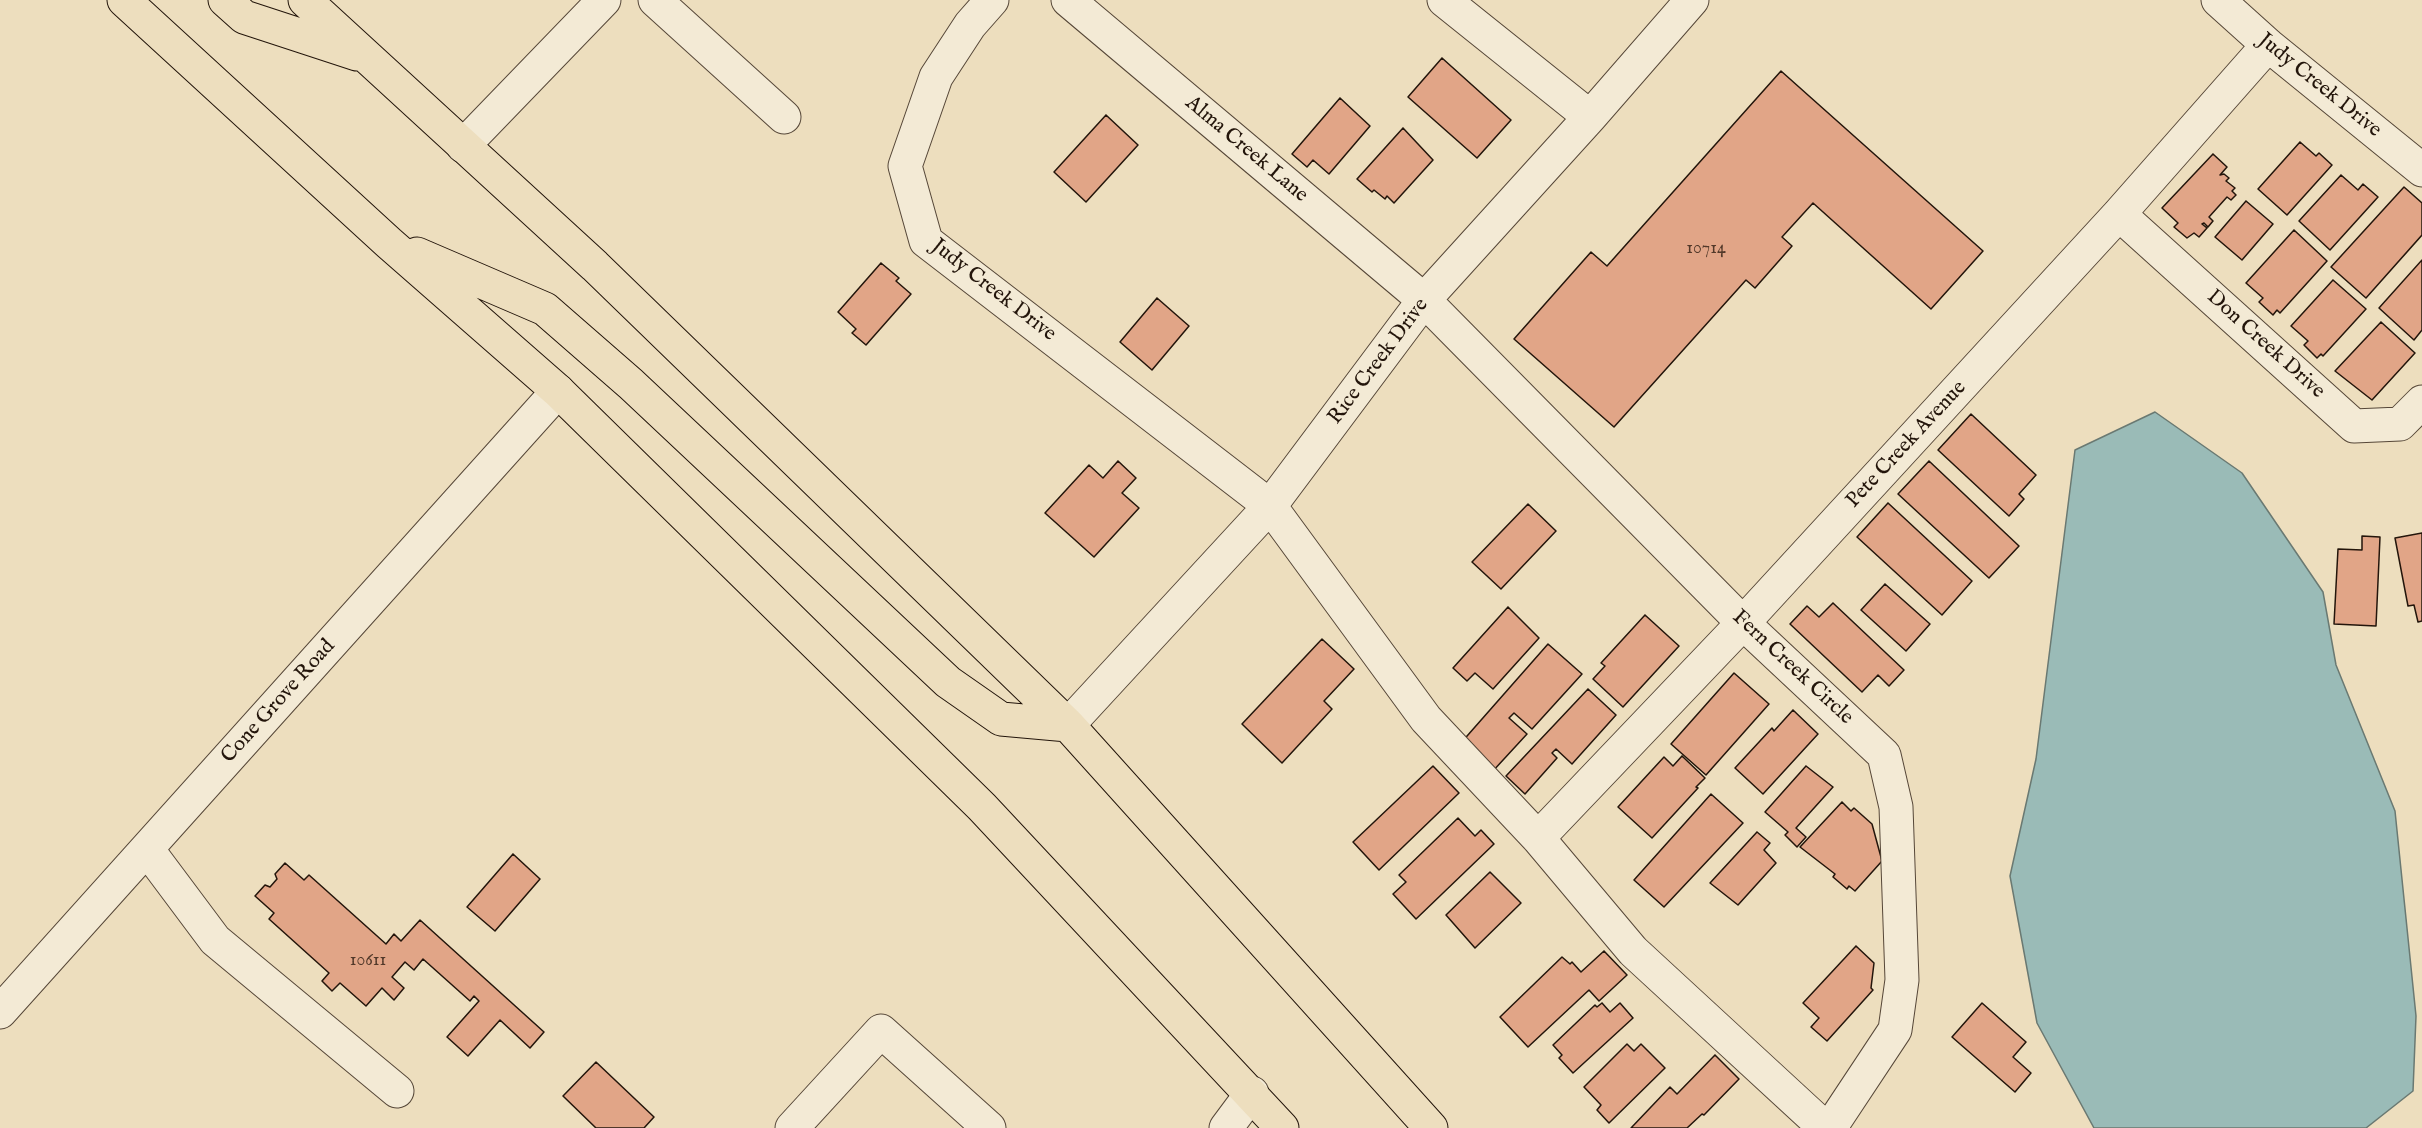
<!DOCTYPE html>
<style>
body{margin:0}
canvas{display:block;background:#eddebe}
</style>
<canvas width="2422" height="1128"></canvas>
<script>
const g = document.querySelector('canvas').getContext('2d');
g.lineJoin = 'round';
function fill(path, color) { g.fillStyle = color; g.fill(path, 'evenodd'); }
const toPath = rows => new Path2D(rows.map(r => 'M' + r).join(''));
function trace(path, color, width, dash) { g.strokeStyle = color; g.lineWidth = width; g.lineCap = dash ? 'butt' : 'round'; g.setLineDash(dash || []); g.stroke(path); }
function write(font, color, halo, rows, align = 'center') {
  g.font = font + ' "IM FELL English",serif'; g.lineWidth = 6; g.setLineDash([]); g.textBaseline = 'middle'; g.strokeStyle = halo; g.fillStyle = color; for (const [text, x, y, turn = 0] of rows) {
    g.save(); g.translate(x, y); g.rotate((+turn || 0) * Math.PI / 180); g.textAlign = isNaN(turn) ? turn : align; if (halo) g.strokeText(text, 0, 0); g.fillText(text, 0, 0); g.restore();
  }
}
const water = toPath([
 [2155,412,2242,473,2323,592,2336,665,2395,811,2416,1016,2413,1091,2366,1128,2094,1128,2037,1023,2010,876,2036,759,2075,450,2155,412]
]);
fill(water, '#9abbb7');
trace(water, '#6a7972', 1.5);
const building = toPath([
 [1442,58,1511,120,1477,158,1408,97,1442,58],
 [1781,71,1983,251,1931,309,1813,203,1782,237,1792,246,1755,288,1746,280,1614,427,1514,339,1591,252,1607,266,1781,71],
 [1340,98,1370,126,1329,174,1313,160,1307,167,1292,154,1340,98],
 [1106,115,1138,145,1086,202,1054,172,1106,115],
 [1403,128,1433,160,1394,203,1387,196,1385,199,1374,190,1372,192,1357,179,1403,128],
 [2300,142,2316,156,2319,153,2332,165,2287,215,2258,189,2300,142],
 [2213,154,2227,167,2220,175,2224,174,2229,178,2226,181,2235,188,2232,191,2236,195,2231,200,2227,197,2209,217,2213,221,2208,227,2204,223,2202,224,2207,228,2199,237,2194,233,2187,238,2174,227,2178,223,2162,208,2213,154],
 [2341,175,2358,190,2363,184,2378,197,2330,250,2299,221,2341,175],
 [2404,187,2422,203,2422,235,2366,298,2331,267,2404,187],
 [2246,201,2273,224,2242,260,2215,237,2246,201],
 [2294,230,2327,261,2280,313,2277,310,2273,315,2259,302,2263,298,2246,283,2294,230],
 [2422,260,2422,330,2414,340,2379,308,2422,260],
 [881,263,899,278,896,281,911,294,866,345,852,333,856,329,838,312,881,263],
 [2333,280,2366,309,2323,356,2321,354,2317,358,2304,345,2308,341,2291,326,2333,280],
 [1157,298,1189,326,1152,370,1120,342,1157,298],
 [2381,322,2415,353,2372,400,2335,371,2381,322],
 [1971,414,2036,475,2019,494,2024,499,2009,516,1938,450,1971,414],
 [1118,461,1136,478,1122,493,1139,508,1094,557,1045,513,1089,465,1103,478,1118,461],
 [1929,461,2019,546,1989,578,1898,494,1929,461],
 [1888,503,1972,581,1942,615,1857,537,1888,503],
 [1528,504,1556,531,1501,589,1472,562,1528,504],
 [2422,533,2422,621,2418,622,2414,605,2408,606,2395,538,2422,533],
 [2362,536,2380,537,2376,626,2334,624,2338,549,2362,550,2362,536],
 [1885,584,1930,624,1906,651,1861,610,1885,584],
 [1833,603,1904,670,1889,686,1878,675,1862,692,1790,624,1807,606,1819,617,1833,603],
 [1508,607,1539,638,1493,689,1475,673,1467,681,1453,668,1508,607],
 [1645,615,1679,646,1623,707,1593,679,1605,666,1601,663,1645,615],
 [1322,639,1354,669,1324,701,1332,709,1282,763,1242,724,1322,639],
 [1548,644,1582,674,1532,729,1514,713,1509,718,1527,734,1492,772,1460,744,1548,644],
 [1734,673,1769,704,1706,775,1671,744,1734,673],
 [1588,689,1616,715,1572,764,1556,749,1552,753,1557,758,1525,794,1506,776,1588,689],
 [1793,710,1818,734,1763,794,1735,768,1772,728,1774,731,1793,710],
 [1682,756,1705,778,1696,787,1698,788,1652,838,1618,807,1664,757,1673,766,1682,756],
 [1433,766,1459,793,1379,870,1353,842,1433,766],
 [1806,766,1833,787,1796,828,1806,837,1797,847,1785,835,1788,832,1765,812,1806,766],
 [1711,794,1743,823,1664,907,1634,880,1711,794],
 [1842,802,1851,811,1854,808,1872,824,1882,861,1855,891,1849,886,1847,889,1833,877,1835,874,1800,847,1842,802],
 [1458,818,1475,836,1481,830,1494,844,1416,919,1393,894,1406,882,1399,875,1458,818],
 [1757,832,1770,843,1764,850,1776,863,1738,905,1710,883,1757,832],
 [513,854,540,879,495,931,467,907,513,854],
 [285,863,304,880,309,875,386,944,394,934,401,941,420,920,544,1032,530,1048,500,1020,468,1056,447,1037,479,1001,474,996,470,1001,423,959,414,970,405,962,392,977,404,988,394,1000,382,988,366,1006,340,983,332,991,322,981,329,973,269,919,274,913,255,896,265,885,270,887,277,879,275,874,285,863],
 [1490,872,1521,903,1475,948,1446,915,1490,872],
 [1856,946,1874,963,1871,988,1873,990,1827,1041,1811,1027,1819,1018,1803,1003,1856,946],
 [1604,951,1627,975,1599,1001,1589,990,1528,1047,1500,1017,1562,957,1570,964,1572,962,1581,972,1604,951],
 [1602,1003,1610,1012,1620,1003,1633,1018,1573,1073,1559,1058,1562,1055,1553,1045,1595,1005,1597,1007,1602,1003],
 [1982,1003,2026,1042,2013,1057,2031,1073,2015,1092,1952,1037,1982,1003],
 [1627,1044,1634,1051,1641,1044,1665,1068,1609,1123,1597,1110,1601,1105,1584,1087,1627,1044],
 [1715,1055,1739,1079,1704,1115,1702,1114,1687,1128,1631,1128,1670,1087,1677,1094,1715,1055],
 [596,1062,654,1117,644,1128,596,1128,563,1096,596,1062]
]);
fill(building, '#e1a587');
trace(building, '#23150b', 1.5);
const minor = toPath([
 [655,0,784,117],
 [992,0,970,25,936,77,905,166,926,241,1270,506,1426,719,1538,838,1633,951,1825,1128],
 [1068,0,1424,300,1743,623,1884,755,1896,807,1902,980,1895,1030,1830,1128],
 [1444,0,1590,117],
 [2218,0,2268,45,2422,170],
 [463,146,604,0],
 [2119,214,2354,426,2400,424,2422,402],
 [1068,725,1270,506,1424,300,1590,117,1692,0],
 [1538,838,1743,623,2119,214,2268,45],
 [147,849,215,940,397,1091],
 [0,1012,558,391],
 [792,1128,881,1031,989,1128],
 [1226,1128,1252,1093]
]);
const major = toPath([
 [124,0,389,243,558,391,982,807,1282,1128],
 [225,0,244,17,357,54],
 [305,0,595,266,1068,725,1431,1128],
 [417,254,545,309,631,384,948,682,1001,719,1068,725]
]);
trace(minor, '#564738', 35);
trace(major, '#23150b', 35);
trace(minor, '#f3ead5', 33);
trace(major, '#eddebe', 33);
write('18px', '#52392a', null, [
 ["10714",1706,249],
 ["10611",368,961]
]);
write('21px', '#23150b', '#f3ead5', [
 ["Judy Creek Drive",2319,86,39],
 ["Alma Creek Lane",1246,150,40],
 ["Judy Creek Drive",993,291,38],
 ["Don Creek Drive",2265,345,42],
 ["Rice Creek Drive",1379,362,-53],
 ["Pete Creek Avenue",1907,445,-47],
 ["Fern Creek Circle",1792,668,43],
 ["Cone Grove Road",279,702,-48]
]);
</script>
